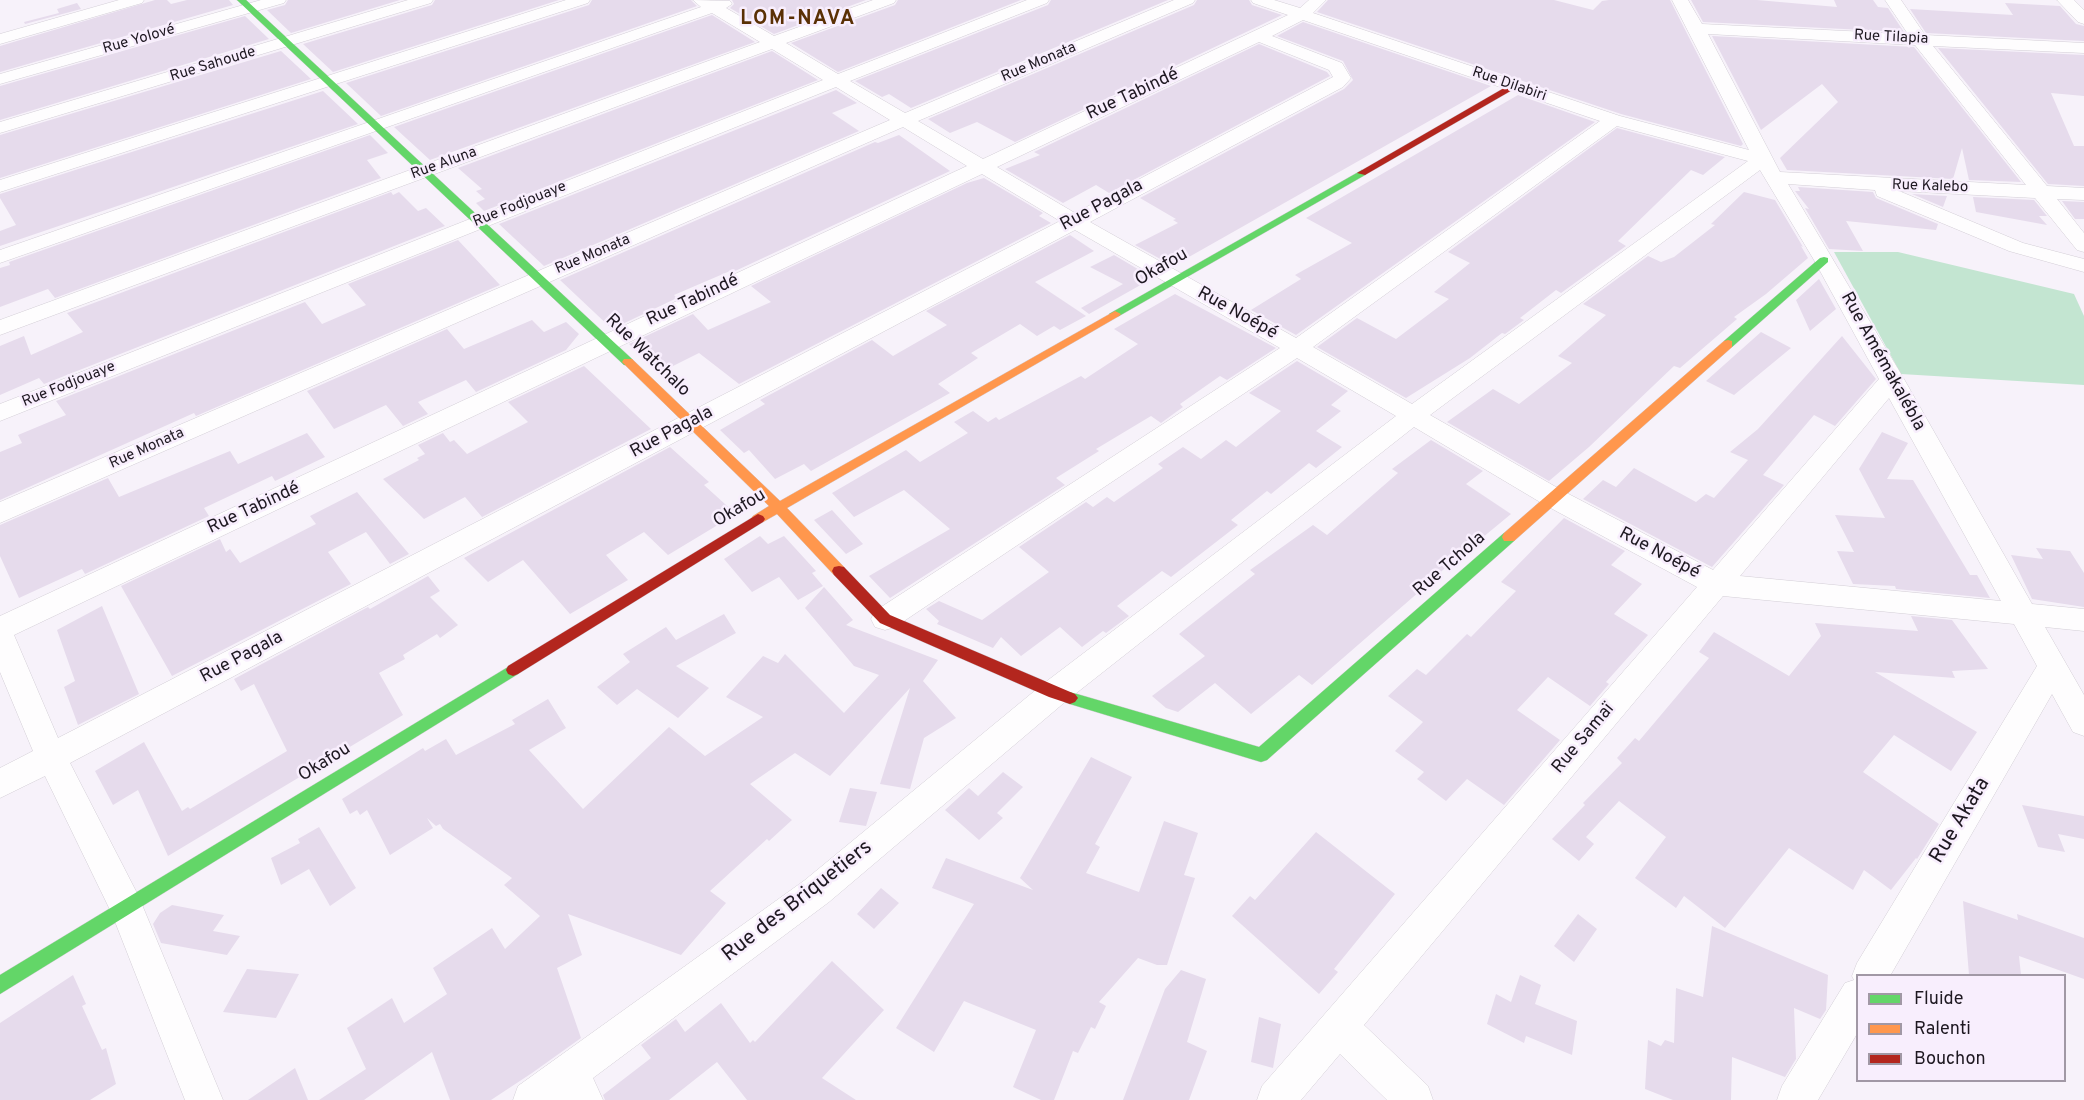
<!DOCTYPE html>
<meta charset="utf-8">
<style>
body{margin:0}
#map{position:relative;width:2084px;height:1100px;overflow:hidden;background:#f7f2fa;font-family:Overpass,sans-serif}
canvas{display:block}
.legend{position:absolute;left:1856px;top:974px;width:210px;height:108px;box-sizing:border-box;background:#f8eefd;border:2px solid #a198a5;margin:0;padding:8px 10px;list-style:none;font-size:18px;color:#1e1821}
.legend li{display:flex;align-items:center;gap:12px;height:30px}
.legend b{width:30px;border:2px solid #a198a5}
</style>
<div id="map">
<canvas width="2084" height="1100"></canvas>
<ul class="legend">
<li><b style="height:8px;background:#63d668"></b>Fluide</li>
<li><b style="height:8px;background:#ff974d"></b>Ralenti</li>
<li><b style="height:8px;background:#b3261e"></b>Bouchon</li>
</ul>
</div>
<script>
const g = document.querySelector('canvas').getContext('2d');
g.lineJoin = 'round';
function fill(path, color) { g.fillStyle = color; g.fill(path, 'evenodd'); }
const toPath = rows => new Path2D(rows.map(r => 'M' + r).join(''));
function trace(path, color, width, dash) { g.strokeStyle = color; g.lineWidth = width; g.lineCap = dash ? 'butt' : 'round'; g.setLineDash(dash || []); g.stroke(path); }
function write(font, color, halo, rows, align = 'center') {
  g.font = font + ' Overpass,sans-serif'; g.lineWidth = 5; g.setLineDash([]); g.textBaseline = 'middle'; g.strokeStyle = halo; g.fillStyle = color; for (const [text, x, y, turn = 0] of rows) {
    g.save(); g.translate(x, y); g.rotate((+turn || 0) * Math.PI / 180); g.textAlign = isNaN(turn) ? turn : align; if (halo) g.strokeText(text, 0, 0); g.fillText(text, 0, 0); g.restore();
  }
}
fill(toPath([
 [1834,252,1898,252,2074,294,2084,316,2084,385,1901,374]
]), '#c3e5d1');
fill(toPath([
 [155,0,167,0,171,4,187,0,229,0,233,5,0,72,0,46],
 [288,0,400,0,291,33,267,10,285,5],
 [435,0,559,0,333,72,303,44,432,5],
 [592,0,691,0,697,6,381,116,346,83,589,5],
 [732,0,866,0,774,34,730,8,734,4],
 [898,0,1021,0,838,72,791,43,895,5],
 [1051,0,1168,0,911,108,889,94,882,97,855,81,1048,5],
 [1197,0,1249,0,1252,5,1282,15,1015,142,977,122,950,133,928,119,1194,5],
 [1328,0,1554,0,1593,10,1602,1,1609,0,1670,0,1743,144,1741,146,1621,114,1317,12],
 [1691,0,1757,0,1837,7,1834,0,1873,0,1878,7,1888,8,1904,32,1703,22],
 [77,3,81,9,25,24,24,22,59,13,57,9],
 [2005,3,2060,6,2076,24,2084,26,2084,41,1926,33,1910,9,2013,15],
 [712,15,755,42,430,160,394,127],
 [245,16,269,39,0,120,0,86],
 [1303,22,1491,86,1173,266,1135,245,1178,223,1173,220,1176,219,1140,198,1344,89,1353,80,1343,61,1277,36],
 [1712,36,1914,47,2021,182,1969,180,1962,148,1953,179,1787,170,1780,158,1838,102,1822,84,1761,130],
 [1259,44,1327,72,1330,76,1109,193,1096,185,1063,203,1005,169,1040,155,1034,152],
 [1938,48,2084,55,2084,96,2051,93,2074,146,2084,146,2084,186,2048,184],
 [281,51,311,79,0,178,0,135],
 [772,51,818,80,484,211,476,203,485,199,476,191,482,189,458,168],
 [836,90,857,103,832,113,859,131,544,266,499,224],
 [323,91,358,124,0,246,0,231,16,225,0,198,0,194],
 [1518,95,1595,122,1296,335,1251,310,1301,279,1295,275,1352,243,1306,218],
 [1617,128,1725,157,1703,175,1691,170,1618,241,1626,246,1561,293,1556,290,1520,318,1524,320,1505,334,1502,333,1470,358,1406,398,1317,347,1357,318,1396,339,1449,299,1434,292,1470,263,1448,252],
 [370,135,388,153,367,160,381,178,55,298,48,289,0,307,0,268,10,265,9,262],
 [899,135,950,171,733,272,730,271,674,295,677,298,612,329,560,280,875,142,878,143],
 [984,178,1043,213,1039,216,1051,223,739,384,699,353,659,373,629,344,693,314,708,330,771,302,751,286,967,183],
 [1798,187,1873,192,1876,198,1938,224,1936,230,1846,221,1863,251,1829,249,1805,208,1809,209,1795,191,1800,191],
 [391,192,393,195,399,192,418,211,426,208,445,226,44,384,39,378,0,395,0,346,24,336,31,355,83,332,67,313],
 [1744,192,1775,200,1803,247,1801,246,1808,258,1766,294,1734,317,1737,319,1680,368,1674,366,1589,447,1549,481,1447,422,1493,389,1519,404,1572,363,1558,356,1606,315,1583,304,1648,256,1661,262,1674,257,1715,225,1711,224],
 [1912,194,1947,196,1943,207],
 [1973,197,2034,200,2047,216,2039,216,2047,225,1976,212],
 [2062,201,2084,202,2084,219,2075,219],
 [1070,235,1094,251,1035,282,1086,316,1060,330,1054,326,1037,336,1020,324,971,353,978,358,938,384,950,393,811,471,804,464,775,479,749,450,744,453,720,430,765,404,760,400,872,340,893,356,947,325,926,311],
 [458,240,500,285,196,416,194,413,0,500,0,452,22,443,18,435,66,415,56,401,305,302,322,324,366,305,348,284],
 [1114,255,1153,278,1089,314,1081,308,1123,284,1090,267],
 [1819,279,1836,309,1810,331,1796,300],
 [1175,294,1276,348,1227,380,1220,376,1180,404,1183,407,1161,423,1151,416,1096,449,1099,451,1056,478,1065,485,890,598,869,576,950,529,904,490,854,517,832,493,906,450,920,462,968,433,954,422,973,411,988,422,996,417,999,420,1081,376,1085,379,1138,344,1114,329],
 [532,320,544,332,566,322,579,334,566,350,476,392,466,380,418,402,428,414,403,426,386,405,334,429,307,391,447,329,464,349],
 [1761,332,1791,348,1734,395,1706,381],
 [1842,336,1876,379,1835,426,1814,415,1763,475,1784,485,1712,567,1583,499,1603,480,1616,487,1634,468,1696,502,1706,494,1714,498,1748,460,1730,452,1758,429],
 [1297,361,1348,391,1331,405,1341,411,1316,431,1342,447,1316,468,1309,463,1271,494,1267,491,1231,520,1238,525,1171,577,1162,571,1117,606,1129,616,1106,633,1103,631,1082,647,1060,627,1021,656,1001,637,993,648,937,624,939,621,926,609,939,601,982,620,1049,572,1019,547,1086,502,1093,507,1107,497,1114,502,1163,468,1158,464,1183,447,1201,459,1226,440,1236,447,1281,411,1249,393],
 [584,366,651,429,482,517,465,497,424,519,383,479,419,460,417,458,425,454,418,445,443,433,450,442,454,440,467,454,528,422,508,402],
 [1882,432,1908,443,1887,479,1913,480,1970,575,1977,575,1990,598,1896,589,1895,586,1853,584,1837,551,1854,552,1835,515,1885,518,1859,469],
 [307,433,325,457,275,481,272,476,204,508,209,516,85,574,82,569,19,598,0,556,0,525,108,478,119,497,230,451,238,464],
 [1431,440,1483,471,1466,484,1511,514,1482,538,1479,537,1420,591,1312,685,1299,675,1251,714,1215,683,1178,712,1166,708,1152,696,1205,656,1179,634,1255,574,1250,570,1313,525,1327,535,1398,473,1392,469],
 [670,447,709,482,704,485,736,514,668,555,644,532,606,555,628,580,570,614,523,560,488,582,464,558],
 [357,492,409,554,390,564,366,532,328,552,351,584,172,676,121,586,220,539,226,552,230,549,240,563,316,524,310,516],
 [832,510,863,544,846,554,814,520],
 [1564,518,1625,551,1611,565,1642,584,1614,614,1648,635,1606,682,1609,684,1590,706,1548,677,1517,710,1560,740,1504,805,1467,779,1446,801,1417,779,1424,772,1395,751,1423,722,1388,696,1417,669,1426,675,1467,634,1471,637,1516,591,1501,582],
 [760,536,768,544,784,536,816,571,812,573,823,586,798,600,779,577,752,592,724,559],
 [2036,548,2070,551,2084,573,2084,607,2032,599,2011,555,2043,559],
 [428,576,440,591,430,597,458,625,440,638,437,634,403,655,405,659,379,673,403,715,168,856,138,790,113,805,95,771,144,742,182,811,188,807,190,809,287,751,254,684,241,691,234,679,368,607,370,609],
 [824,587,853,620,846,625,938,660,923,681,956,718,924,738,910,789,880,784,910,688,830,776,795,753,750,784,792,820,769,841,767,839,710,891,726,903,681,955,568,914,582,955,557,968,581,1038,532,1073,491,1100,450,1100,432,1052,364,1100,319,1100,366,1069,347,1028,392,998,404,1023,447,994,433,968,492,928,505,949,540,916,504,885,512,878,443,829,440,824,436,826,427,818,433,828,390,855,367,810,360,815,357,810,350,814,342,799,423,748,425,751,446,739,456,755,515,724,512,720,548,699,566,728,529,750,583,809,669,727,705,756,763,717,726,697,763,656,778,663,785,654,844,713,879,675,854,666,805,608],
 [102,606,139,694,78,725,64,687,75,681,57,630],
 [724,614,736,633,676,666,709,688,678,718,637,689,617,705,597,687,630,662,623,654,666,627,676,640],
 [1911,616,1952,620,1988,669,1952,671,1955,678,1875,672,1977,732,1951,771,1894,735,1863,772,1939,824,1917,859,1916,858,1891,890,1864,870,1853,890,1789,848,1725,928,1684,896,1676,908,1635,878,1666,837,1619,801,1586,837,1594,844,1579,861,1552,839,1585,805,1583,803,1622,763,1617,758,1635,738,1639,741,1709,658,1699,652,1714,632,1789,676,1821,636,1815,623,1918,631],
 [1091,757,1132,777,1095,844,1100,847,1086,873,1139,892,1164,821,1198,833,1184,875,1195,878,1167,965,1157,965,1138,958,1099,1002,1106,1006,1095,1029,1091,1027,1078,1053,1073,1051,1054,1100,1041,1100,1013,1087,1036,1030,964,1001,934,1052,896,1028,974,904,932,888,946,858,1033,890,1020,878],
 [1003,772,1023,787,997,813,1003,818,979,840,945,810,969,788,978,796],
 [850,788,877,792,866,826,839,822],
 [2022,805,2084,816,2084,839,2058,834,2065,852,2038,847],
 [319,827,356,888,330,906,309,869,281,885,271,858,300,843,298,839],
 [1316,832,1395,894,1334,969,1338,972,1319,994,1232,916,1250,896,1255,900],
 [881,888,899,903,874,929,857,914],
 [1963,901,2018,920,2017,914,2084,938,2084,979,2019,956,2021,975,1969,975],
 [172,905,224,915,213,931,240,936,227,955,161,943,153,924,160,913],
 [1578,914,1597,929,1574,962,1554,946],
 [1712,926,1828,975,1826,1010,1820,1019,1794,1008,1796,1059,1785,1077,1732,1057,1731,1100,1673,1100,1645,1089,1648,1040,1661,1046,1665,1040,1674,1043,1676,988,1703,997],
 [832,961,884,1010,822,1078,856,1100,747,1100,717,1062,669,1100,605,1100,603,1095,651,1058,641,1045,676,1019,685,1032,721,1003,750,1043,753,1040,755,1042],
 [247,969,299,974,276,1018,223,1012],
 [1181,970,1206,979,1187,1042,1207,1051,1189,1100,1123,1100,1165,989],
 [73,975,86,1004,82,1006,102,1050,106,1048,116,1084,90,1100,0,1100,0,1023],
 [1520,975,1541,985,1535,1004,1577,1021,1572,1055,1526,1036,1524,1043,1487,1024,1496,994,1511,1002],
 [1259,1017,1281,1024,1273,1068,1251,1062],
 [295,1068,308,1100,248,1100]
]), '#e6dbec');
const street = toPath([
 [119,0,144,0,142,3,0,44,0,34,119,0],
 [261,0,286,0,284,3,0,84,0,74,261,0],
 [408,0,433,0,431,3,0,133,0,122,408,0],
 [566,0,590,0,588,3,0,192,0,180,566,0],
 [693,0,730,1,732,4,726,8,774,36,873,0,896,0,894,3,786,43,838,74,1027,0,1049,0,1047,3,850,81,905,113,1174,0,1195,0,1193,3,918,121,983,159,1288,15,1253,3,1251,0,1274,0,1300,8,1309,0,1326,0,1313,13,1620,116,1749,150,1672,0,1688,0,1702,24,1908,34,1885,0,1901,0,1925,35,2084,43,2084,53,1933,46,2047,186,2084,188,2084,200,2057,199,2084,233,2084,252,2077,250,2035,198,1899,191,2023,243,2084,259,2084,272,2009,251,1877,196,1875,190,1788,184,1904,379,2032,604,2084,609,2084,631,2045,627,2084,695,2084,736,2073,732,2052,694,1890,976,1858,976,1858,1032,1818,1100,1777,1100,1782,1086,1845,983,1854,980,1852,976,1857,963,2037,666,2014,624,1723,596,1364,1025,1428,1086,1433,1100,1387,1100,1340,1054,1301,1100,1257,1100,1262,1086,1697,587,1545,505,1414,427,1065,702,829,902,593,1078,603,1100,513,1100,518,1086,805,880,1043,684,1396,416,1297,358,895,627,885,630,875,627,871,619,875,611,1280,348,1075,230,70,763,138,895,223,1100,185,1100,112,914,45,776,0,798,0,768,33,751,0,672,0,616,967,166,903,127,0,523,0,502,890,120,836,87,0,421,0,404,823,80,772,49,0,335,0,320,760,42,712,13,0,263,0,250,701,7,693,0],
 [1303,20,1600,121,1296,338,1090,222,1343,87,1351,78,1342,63,1272,36,1303,20],
 [1708,34,1915,45,2026,185,1780,172,1708,34],
 [1259,42,1329,70,1333,77,1075,213,997,167,1259,42],
 [1617,126,1748,161,1412,404,1313,347,1617,126],
 [1760,170,1814,260,1879,379,1713,570,1563,491,1430,415,1760,170],
 [982,174,1060,221,58,738,14,635,982,174],
 [1889,398,2001,601,1740,576,1889,398],
 [2057,0,2074,0,2084,10,2084,24,2078,22,2057,0]
]);
const fast = toPath([
 [237,0,246,0,632,359,634,362,632,365,624,365,237,0],
 [1362,170,1367,173,1365,175,1119,316,1115,317,1109,314,1362,170],
 [1824,257,1828,258,1828,262,1732,347,1724,347,1724,341,1820,258,1824,257],
 [1509,532,1516,537,1514,541,1267,760,1261,762,1070,704,1065,702,1062,698,1065,694,1070,692,1259,747,1504,533,1509,532],
 [513,664,518,666,520,670,518,674,0,994,0,975,513,664]
]);
const slow = toPath([
 [1115,311,1121,314,1119,316,787,508,844,567,846,571,844,575,839,576,834,575,777,514,763,522,753,522,751,519,753,516,769,506,622,362,624,359,632,359,780,501,1115,311],
 [1728,340,1732,341,1732,347,1514,541,1504,541,1502,537,1504,533,1724,341,1728,340]
]);
const jam = toPath([
 [1511,84,1515,87,1514,89,1365,175,1357,173,1511,84],
 [758,514,763,516,765,519,763,522,518,674,513,676,508,674,506,670,508,666,758,514],
 [839,566,844,567,890,615,1075,694,1078,698,1075,702,1070,704,1049,697,880,623,834,575,832,571,834,567,839,566]
]);
trace(street, '#d3ced6', 1);
trace(fast, '#d3ced6', 1);
trace(slow, '#d3ced6', 1);
trace(jam, '#d3ced6', 1);
fill(street, '#fefdfe');
fill(fast, '#63d668');
fill(slow, '#ff974d');
fill(jam, '#b3261e');
write('15px', '#1e1821', '#f8eefd', [
 ["Rue Tilapia",1891,38,3],
 ["Rue Yolové",139,40,-16],
 ["Rue Monata",1039,63,-23],
 ["Rue Sahoude",213,65,-17],
 ["Rue Dilabiri",1509,85,19],
 ["Rue Aluna",444,164,-20],
 ["Rue Kalebo",1930,187,2],
 ["Rue Fodjouaye",520,205,-22],
 ["Rue Monata",593,255,-23],
 ["Rue Fodjouaye",69,385,-22],
 ["Rue Monata",147,449,-24]
]);
write('18px', '#1e1821', '#f8eefd', [
 ["Rue Tabindé",1133,95,-25],
 ["Rue Pagala",1102,206,-28],
 ["Okafou",1162,268,-30],
 ["Rue Tabindé",693,301,-25],
 ["Rue Noépé",1237,314,29],
 ["Rue Watchalo",647,356,44],
 ["Rue Amémakalébla",1882,362,61],
 ["Rue Pagala",672,433,-28],
 ["Rue Tabindé",254,509,-25],
 ["Okafou",740,509,-31],
 ["Rue Noépé",1659,554,28],
 ["Rue Tchola",1450,565,-41],
 ["Rue Pagala",242,658,-28],
 ["Rue Samaï",1584,739,-50],
 ["Okafou",325,763,-32]
]);
g.letterSpacing = '1.5px';
write('bold 20px', '#5a3005', '#f8eefd', [
 ["LOM-NAVA",798,20]
]);
g.letterSpacing = '0px';
write('21px', '#1e1821', '#f8eefd', [
 ["Rue Akata",1961,821,-59],
 ["Rue des Briquetiers",798,902,-38]
]);
</script>
